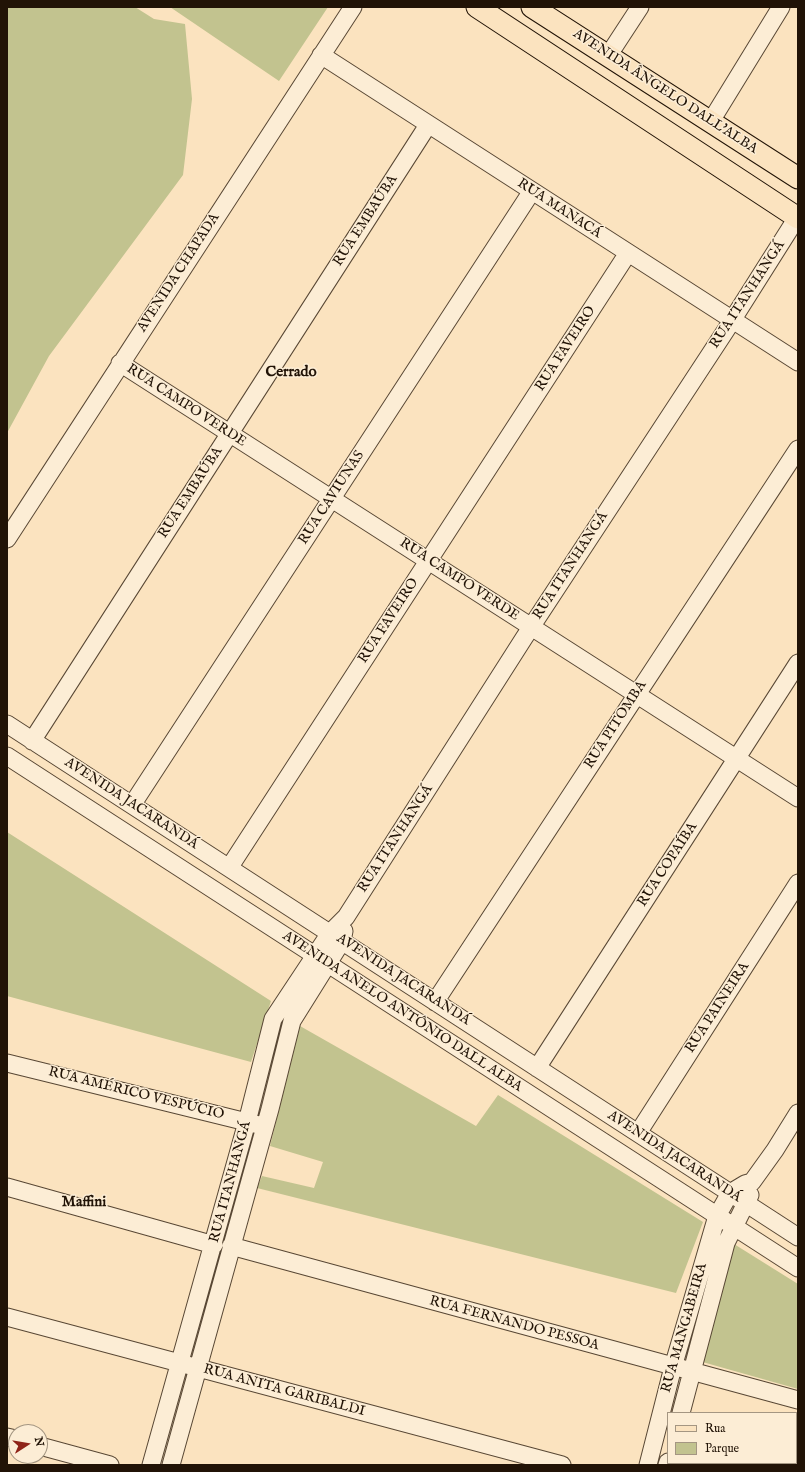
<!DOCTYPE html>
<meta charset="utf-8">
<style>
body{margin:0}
#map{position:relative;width:805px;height:1472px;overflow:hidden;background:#fbe3bf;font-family:"IM FELL English",serif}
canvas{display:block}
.frame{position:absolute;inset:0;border:8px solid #211306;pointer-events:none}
.legend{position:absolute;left:667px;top:1412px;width:130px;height:52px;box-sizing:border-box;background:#fcedd5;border:1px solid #a49682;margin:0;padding:5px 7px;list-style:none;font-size:12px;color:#211306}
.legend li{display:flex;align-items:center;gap:8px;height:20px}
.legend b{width:20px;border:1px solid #a49682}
.north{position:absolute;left:8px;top:1424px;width:40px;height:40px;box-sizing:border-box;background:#fcedd5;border:1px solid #a49682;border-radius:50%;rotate:78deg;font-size:11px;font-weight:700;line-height:16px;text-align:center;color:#211306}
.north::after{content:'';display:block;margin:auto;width:14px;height:18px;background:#8f2418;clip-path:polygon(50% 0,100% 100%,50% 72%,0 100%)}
</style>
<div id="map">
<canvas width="805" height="1472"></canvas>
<div class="frame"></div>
<ul class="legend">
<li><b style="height:5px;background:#fbe3bf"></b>Rua</li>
<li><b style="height:11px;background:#c2c38f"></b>Parque</li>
</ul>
<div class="north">N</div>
</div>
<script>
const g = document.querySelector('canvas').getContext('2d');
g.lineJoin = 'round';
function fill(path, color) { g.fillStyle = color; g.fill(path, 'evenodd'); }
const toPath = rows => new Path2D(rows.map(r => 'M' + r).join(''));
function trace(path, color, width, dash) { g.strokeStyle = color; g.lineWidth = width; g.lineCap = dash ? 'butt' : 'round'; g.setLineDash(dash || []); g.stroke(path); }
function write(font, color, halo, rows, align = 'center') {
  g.font = font + ' "IM FELL English",serif'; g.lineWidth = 3; g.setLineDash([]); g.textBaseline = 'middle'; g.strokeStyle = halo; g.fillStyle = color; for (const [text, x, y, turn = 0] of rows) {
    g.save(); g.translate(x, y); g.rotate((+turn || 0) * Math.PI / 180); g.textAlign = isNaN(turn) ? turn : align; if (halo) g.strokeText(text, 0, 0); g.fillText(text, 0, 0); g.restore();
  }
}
fill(toPath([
 [7,7,135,7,154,19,185,24,192,99,183,175,49,356,7,433],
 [170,7,328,7,279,81],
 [7,832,271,1001,251,1062,7,996],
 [300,1026,476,1126,498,1095,703,1222,676,1293,257,1188,262,1176,314,1188,323,1162,270,1146],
 [734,1244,798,1284,798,1389,699,1361]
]), '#c2c38f');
const minor = toPath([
 [321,55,798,362],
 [608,56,640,7],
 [711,121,781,7],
 [120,363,798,798],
 [7,539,353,7],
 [7,724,798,1237],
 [32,741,428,125],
 [7,756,798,1268],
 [132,805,532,191],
 [229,868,628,253],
 [435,1002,798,449],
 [7,1063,259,1125],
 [537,1068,798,663],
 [638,1133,798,883],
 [752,1182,775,1150,798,1113],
 [7,1187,214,1245],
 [231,1246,798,1400],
 [7,1317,562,1465],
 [681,1413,726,1243,750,1195],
 [7,1437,16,1439],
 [40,1446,110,1465],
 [151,1465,247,1122,273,1019,330,933,346,917,524,638,726,330,798,216],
 [171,1465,270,1109,292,1021,342,941,344,931],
 [648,1465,673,1367,717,1216,730,1193,745,1184,752,1182],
 [667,1465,668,1462]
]);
const major = toPath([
 [477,7,798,218],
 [532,7,798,178]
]);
trace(minor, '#584734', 19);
trace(major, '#211306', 23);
trace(minor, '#fcedd5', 17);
trace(major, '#fbe3bf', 21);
write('14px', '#211306', '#fcedd5', [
 ["AVENIDA ÂNGELO DALL'ALBA",665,92,33],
 ["RUA MANACÁ",559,209,33],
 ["RUA EMBAÚBA",366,221,-57],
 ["AVENIDA CHAPADA",179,273,-57],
 ["RUA ITANHANGÁ",748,295,-57],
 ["RUA FAVEIRO",566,349,-57],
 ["RUA CAMPO VERDE",186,406,33],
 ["RUA EMBAÚBA",191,493,-57],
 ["RUA CAVIUNAS",332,498,-57],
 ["RUA ITANHANGÁ",571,566,-57],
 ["RUA CAMPO VERDE",459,580,33],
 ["RUA FAVEIRO",389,621,-57],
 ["RUA PITOMBA",616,725,-57],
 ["AVENIDA JACARANDÁ",131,804,33],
 ["RUA ITANHANGÁ",396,839,-57],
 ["RUA COPAÍBA",668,865,-57],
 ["AVENIDA JACARANDÁ",403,980,33],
 ["RUA PAINEIRA",718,1008,-57],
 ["AVENIDA ANELO ANTÔNIO DALL ALBA",402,1012,33],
 ["RUA AMÉRICO VESPÚCIO",136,1094,14],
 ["AVENIDA JACARANDÁ",674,1157,33],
 ["RUA ITANHANGÁ",231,1182,-75],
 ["RUA FERNANDO PESSOA",514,1324,15],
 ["RUA MANGABEIRA",685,1328,-74],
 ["RUA ANITA GARIBALDI",284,1391,15]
]);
write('bold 15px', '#211306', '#fcedd5', [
 ["Cerrado",291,373],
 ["Maffini",84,1203]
]);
</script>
